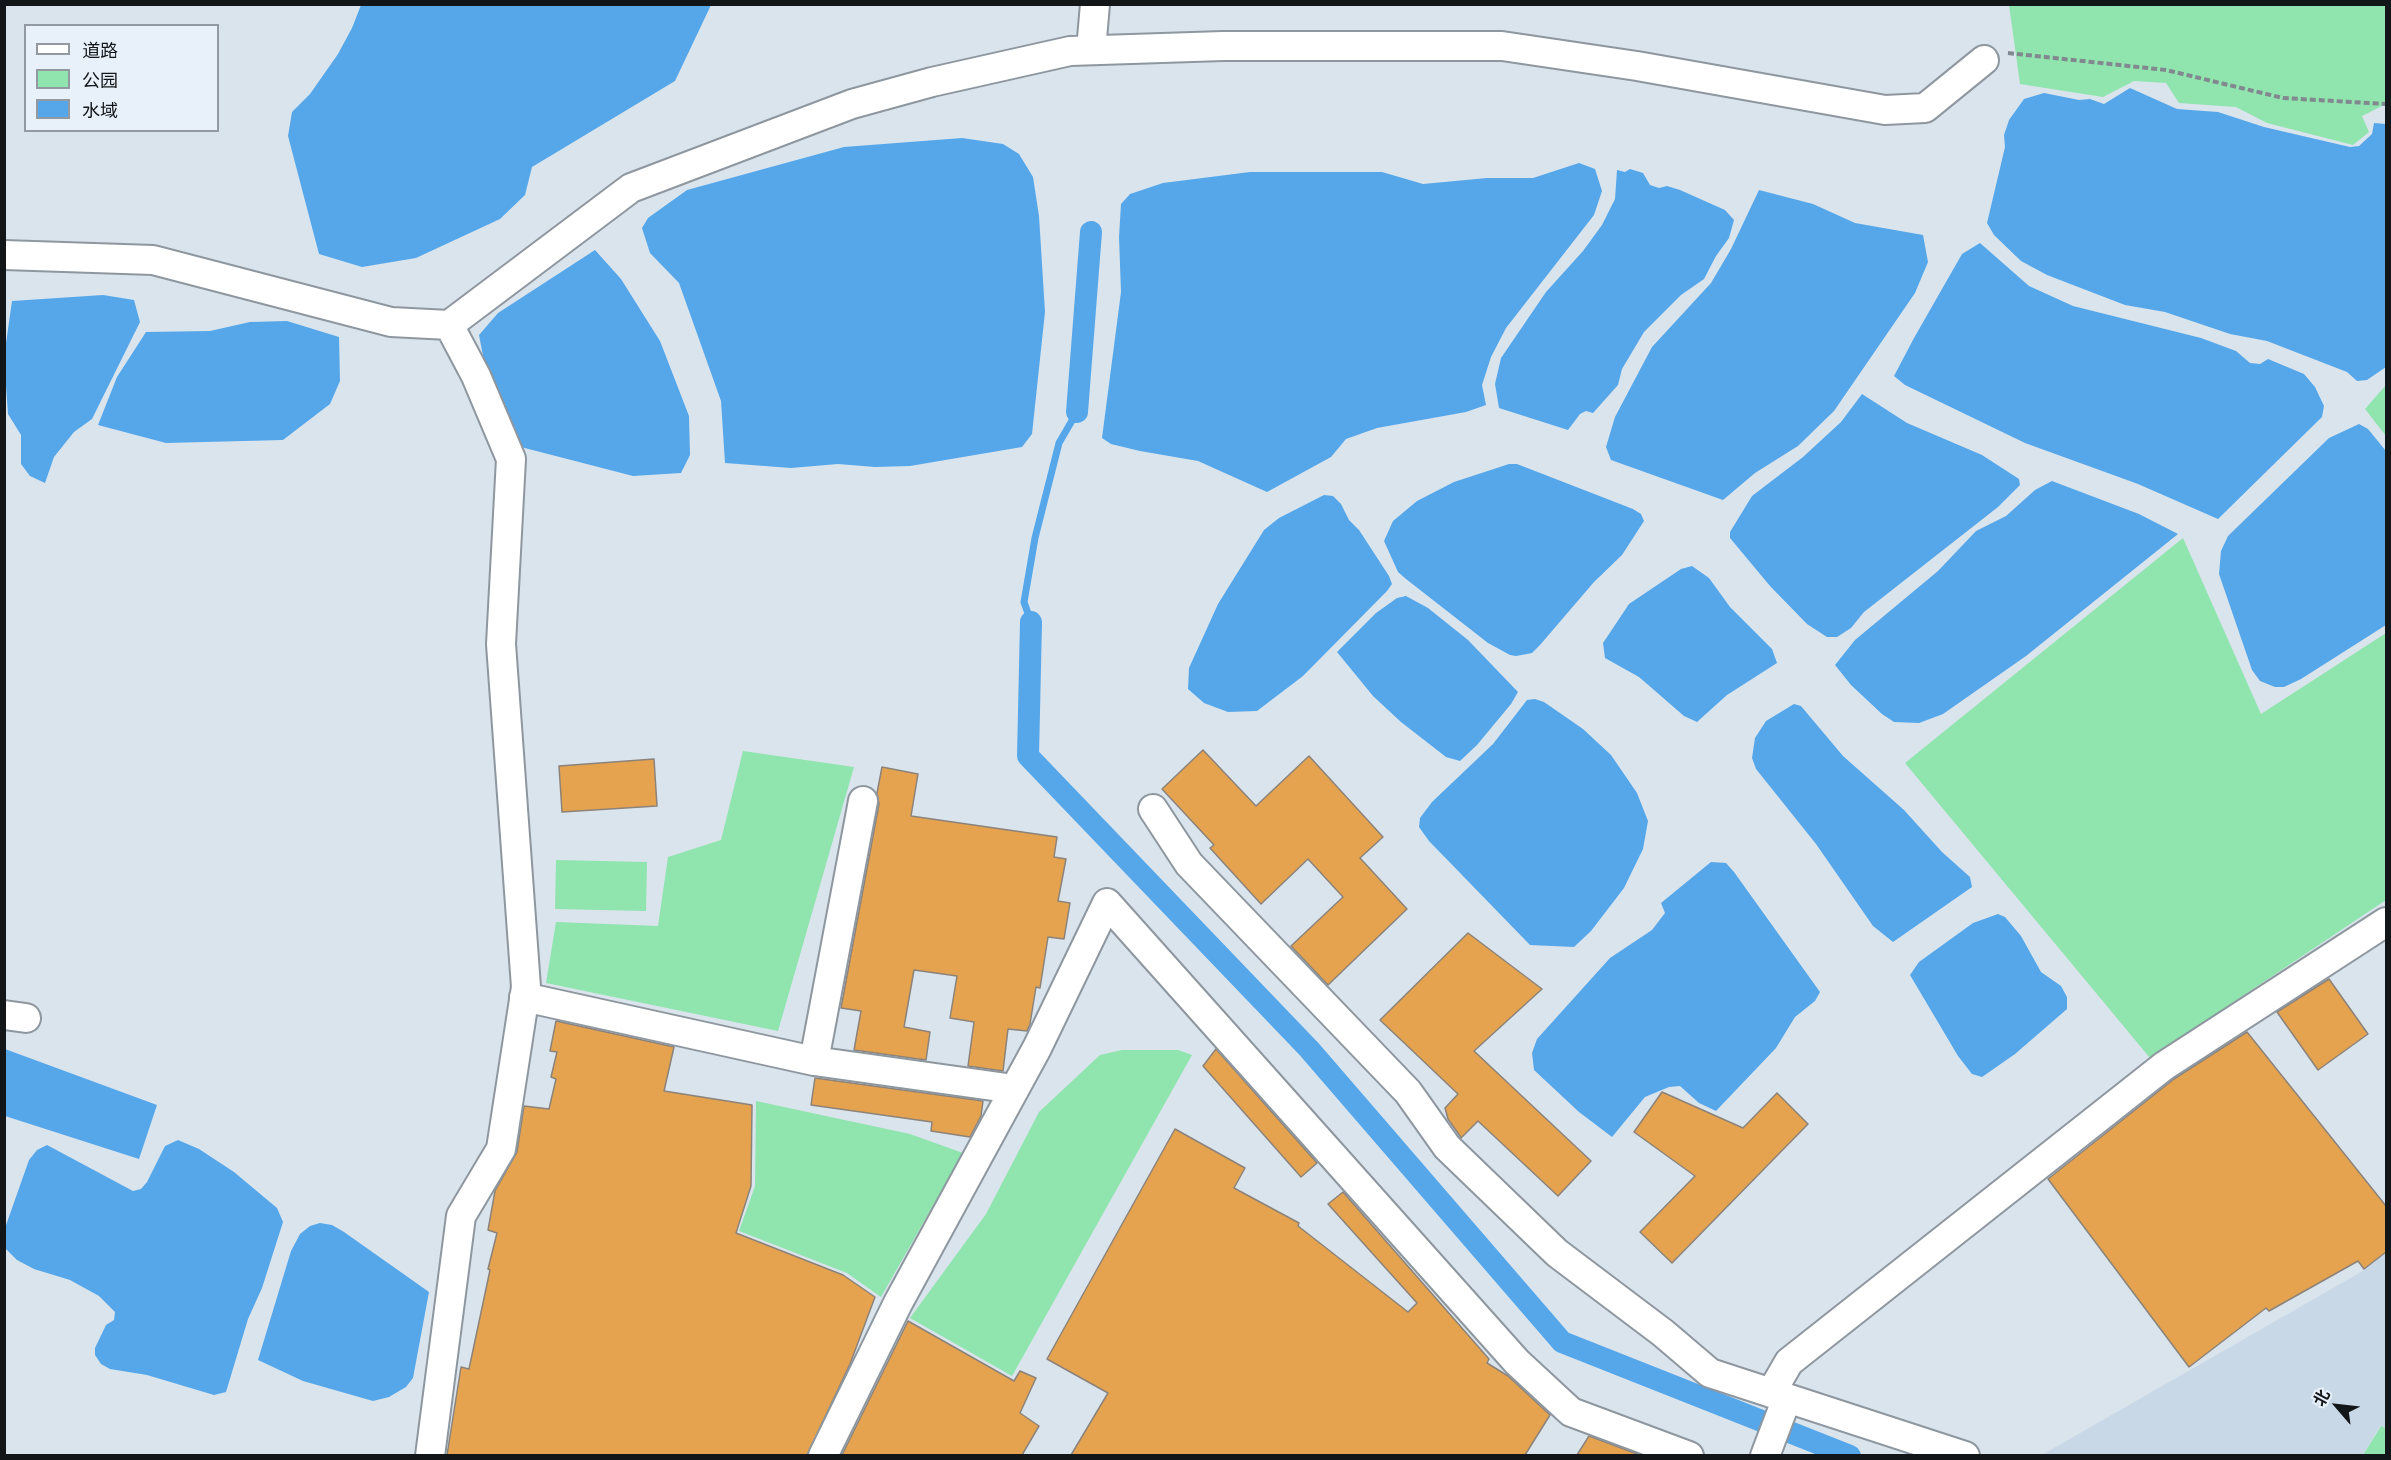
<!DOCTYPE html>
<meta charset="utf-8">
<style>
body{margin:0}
#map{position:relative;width:2391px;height:1460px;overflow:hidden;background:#dae4ed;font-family:Merriweather,"Noto Sans SC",serif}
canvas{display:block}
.frame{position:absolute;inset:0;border:6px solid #131619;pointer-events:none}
.legend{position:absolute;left:24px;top:24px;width:195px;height:108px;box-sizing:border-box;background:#e8f1fa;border:2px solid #9399a0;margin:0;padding:8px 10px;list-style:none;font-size:18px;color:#131619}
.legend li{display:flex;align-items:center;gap:12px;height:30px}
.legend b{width:30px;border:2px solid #9399a0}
.north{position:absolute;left:2307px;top:1376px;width:60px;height:60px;-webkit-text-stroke:4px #e8f1fa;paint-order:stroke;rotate:298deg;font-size:16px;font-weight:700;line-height:24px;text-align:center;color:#131619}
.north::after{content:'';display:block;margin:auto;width:21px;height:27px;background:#131619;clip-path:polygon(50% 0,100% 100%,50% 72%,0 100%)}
</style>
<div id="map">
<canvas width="2391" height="1460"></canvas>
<div class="frame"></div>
<ul class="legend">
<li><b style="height:8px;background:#fff"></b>道路</li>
<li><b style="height:16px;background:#90e4ae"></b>公园</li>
<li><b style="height:16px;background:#55a7ea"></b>水域</li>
</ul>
<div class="north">北</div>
</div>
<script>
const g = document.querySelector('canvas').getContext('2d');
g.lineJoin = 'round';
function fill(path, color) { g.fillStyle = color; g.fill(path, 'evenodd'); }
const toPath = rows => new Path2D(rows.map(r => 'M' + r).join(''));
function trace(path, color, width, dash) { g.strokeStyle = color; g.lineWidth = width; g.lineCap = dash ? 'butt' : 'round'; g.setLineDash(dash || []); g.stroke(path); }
fill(toPath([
 [2386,1252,2386,1428,2380,1426,2363,1455,2040,1456,2361,1272]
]), '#c8d8e6');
fill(toPath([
 [2009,5,2386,5,2386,104,2362,116,2369,132,2353,145,2267,123,2236,107,2179,103,2166,83,2134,81,2103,97,2020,84],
 [2386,385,2386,436,2365,409],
 [2183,538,2261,714,2386,633,2386,900,2150,1058,1905,763],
 [743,751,854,767,778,1031,546,983,556,922,658,926,668,857,721,840],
 [556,860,647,862,646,911,555,909],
 [1122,1050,1178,1050,1192,1055,1012,1376,910,1318,986,1214,1039,1112,1100,1055],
 [756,1101,910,1134,963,1153,881,1297,847,1273,739,1231,755,1186],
 [2381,1426,2386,1428,2386,1455,2363,1455]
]), '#90e4ae');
fill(toPath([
 [361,5,361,4,711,5,675,81,532,167,525,195,500,219,416,258,362,267,319,254,288,136,292,112,310,94,338,54,352,28],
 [2130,88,2177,109,2218,112,2264,127,2350,147,2359,146,2372,134,2374,123,2386,124,2386,367,2367,380,2357,381,2347,372,2267,341,2230,334,2165,312,2125,305,2047,275,2021,261,1994,235,1987,223,2005,147,2004,135,2009,120,2024,99,2044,93,2079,100,2090,99,2104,104],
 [962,138,1003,144,1019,154,1033,177,1039,216,1045,312,1032,434,1022,447,910,466,875,467,838,464,791,468,725,463,721,401,679,283,650,253,642,228,648,218,687,190,844,147],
 [1579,163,1595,169,1602,191,1594,215,1506,328,1491,357,1482,385,1486,405,1466,412,1377,428,1346,439,1331,457,1267,492,1198,461,1140,451,1111,444,1102,438,1121,292,1119,237,1121,204,1130,194,1163,183,1250,172,1382,172,1423,184,1487,178,1533,178],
 [1630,169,1643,173,1650,185,1659,188,1667,186,1680,190,1725,210,1734,220,1729,238,1716,256,1704,279,1681,295,1644,332,1622,369,1618,385,1593,413,1586,411,1580,414,1568,430,1499,408,1495,384,1501,358,1546,292,1583,251,1602,225,1615,199,1617,170,1625,172],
 [1759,190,1813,204,1855,223,1923,235,1928,262,1915,293,1834,411,1798,446,1755,473,1723,500,1611,460,1606,447,1615,417,1652,347,1711,283,1731,249],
 [1980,243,2029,286,2073,306,2201,338,2236,351,2250,363,2260,364,2268,359,2304,374,2315,387,2324,406,2322,417,2218,519,2138,484,2025,443,1905,385,1894,376,1914,338,1962,254],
 [595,250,621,279,660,341,689,416,690,455,681,473,633,476,517,446,495,418,479,335,498,313],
 [103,295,134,300,140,322,92,419,74,432,54,457,45,483,30,476,21,464,21,435,8,414,4,357,12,301],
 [287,321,339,337,340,381,330,404,283,440,166,443,98,425,117,377,146,332,210,331,250,322],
 [1862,394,1907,423,1982,455,2019,479,2020,485,1998,507,1864,612,1851,628,1837,637,1827,637,1807,624,1770,586,1730,538,1730,532,1752,496,1803,457,1841,422],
 [2359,424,2368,429,2386,451,2386,625,2301,679,2284,687,2275,687,2260,681,2252,670,2219,574,2221,551,2228,536,2329,438],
 [1509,464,1517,464,1633,509,1641,514,1644,521,1622,555,1594,582,1540,645,1532,653,1516,656,1510,655,1488,643,1406,579,1398,572,1384,541,1393,521,1417,501,1454,482],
 [2052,481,2139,514,2178,534,2026,656,1943,714,1919,723,1894,722,1882,714,1851,685,1835,665,1855,640,1938,571,1976,531,2006,516,2035,490],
 [1324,495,1333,496,1341,504,1349,520,1359,530,1389,576,1392,584,1387,591,1303,676,1257,711,1228,712,1204,703,1188,689,1189,668,1218,604,1264,530,1279,518],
 [1692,566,1709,578,1730,607,1772,649,1777,663,1727,695,1697,722,1684,716,1639,677,1605,658,1603,643,1629,604,1681,569],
 [1406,596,1428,608,1468,640,1518,692,1511,704,1477,745,1460,761,1446,757,1401,722,1373,696,1337,652,1376,613,1397,598],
 [1535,699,1544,702,1583,729,1611,755,1637,793,1648,821,1643,849,1624,888,1591,931,1574,947,1530,945,1429,841,1419,827,1420,818,1432,802,1493,744,1527,700],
 [1794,704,1801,706,1843,756,1904,810,1942,852,1970,877,1972,887,1893,942,1873,926,1816,844,1756,769,1752,758,1755,738,1766,721],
 [1711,862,1726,863,1734,872,1820,992,1815,1001,1795,1017,1776,1048,1716,1111,1699,1103,1680,1086,1669,1087,1645,1097,1612,1137,1579,1112,1534,1070,1532,1053,1537,1039,1610,958,1652,930,1665,913,1661,903],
 [1998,914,2005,917,2021,936,2041,972,2061,986,2067,997,2067,1009,2015,1054,1982,1077,1972,1074,1958,1056,1910,975,1919,962,1973,923],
 [5,1049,157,1105,139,1159,5,1116],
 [178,1140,199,1149,234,1172,277,1208,283,1222,262,1288,248,1319,226,1392,214,1395,147,1375,110,1369,101,1364,95,1355,95,1348,106,1325,114,1320,115,1312,99,1296,70,1280,34,1269,17,1260,5,1248,5,1228,29,1160,37,1150,47,1145,133,1191,141,1189,147,1182,165,1146],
 [320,1223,332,1225,344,1232,429,1292,413,1378,406,1387,389,1397,373,1401,303,1381,258,1360,291,1251,300,1234,310,1226]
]), '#55a7ea');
trace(toPath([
 [1031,622,1024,602,1035,538,1059,443,1077,412]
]), '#55a7ea', 7);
trace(toPath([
 [1077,412,1091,232],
 [1031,622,1028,756,1309,1049,1562,1342,1850,1456]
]), '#55a7ea', 22);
const building = toPath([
 [1203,750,1256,806,1309,756,1383,837,1360,858,1407,909,1328,985,1291,946,1343,897,1308,859,1261,904,1210,848,1214,845,1162,789,1203,750],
 [654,759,657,806,562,812,559,766,654,759],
 [882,767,918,774,911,816,1057,837,1054,857,1066,859,1058,901,1070,903,1064,939,1048,937,1040,988,1036,987,1030,1024,1027,1031,1008,1029,1003,1071,968,1066,974,1022,950,1018,957,976,914,970,904,1027,930,1032,926,1060,854,1050,861,1011,841,1008,879,804,877,793,882,767],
 [1468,933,1542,989,1474,1051,1591,1161,1558,1196,1478,1121,1461,1138,1460,1136,1448,1119,1445,1108,1458,1094,1380,1020,1468,933],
 [2329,979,2368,1034,2318,1070,2277,1012,2329,979],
 [556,1021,674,1047,664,1091,752,1105,751,1186,736,1233,843,1275,875,1297,850,1364,807,1455,447,1455,461,1367,469,1369,490,1270,488,1269,497,1233,488,1230,495,1191,517,1152,524,1106,549,1109,556,1079,551,1077,557,1052,550,1051,556,1021],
 [2247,1032,2386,1206,2386,1252,2364,1269,2358,1261,2269,1311,2266,1308,2189,1367,2048,1179,2174,1079,2247,1032],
 [1216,1049,1317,1163,1301,1177,1203,1066,1216,1049],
 [815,1078,983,1101,981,1116,970,1137,931,1131,932,1122,811,1105,815,1078],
 [1662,1092,1743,1128,1777,1093,1808,1124,1672,1263,1640,1232,1695,1176,1634,1132,1662,1092],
 [1175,1129,1245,1168,1234,1188,1299,1223,1298,1226,1408,1312,1417,1303,1328,1204,1343,1192,1489,1359,1487,1363,1508,1376,1550,1415,1525,1455,1071,1455,1108,1393,1047,1359,1175,1129],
 [908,1321,1014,1381,1020,1371,1036,1378,1020,1413,1039,1426,1022,1455,842,1455,908,1321],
 [1589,1436,1640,1455,1577,1455,1589,1436]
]);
fill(building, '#e6a34f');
trace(building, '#8b837a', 1.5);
const minor = toPath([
 [1091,50,1095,4],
 [4,255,153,260,391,322,449,325,631,188,852,104,932,82,1070,51,1223,46,1502,46,1637,66,1885,110,1925,108,1984,60],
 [1153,809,1189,864,1408,1092,1447,1147,1557,1253,1663,1333,1710,1373,1965,1456],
 [524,997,814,1061,1014,1089],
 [4,1015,26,1018],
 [814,1061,863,801],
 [1771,1393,1789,1362,2164,1066,2386,922],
 [430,1456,461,1216,501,1149,526,987,501,644,511,459,476,376,449,325],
 [823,1456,898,1303,1037,1048,1107,903,1517,1362,1571,1412,1689,1456],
 [1765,1456,1787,1398]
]);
trace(minor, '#8e979f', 32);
trace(toPath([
 [2008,53,2166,70,2283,98,2386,104]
]), '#81888f', 4, [6, 3]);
trace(minor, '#fff', 28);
</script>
